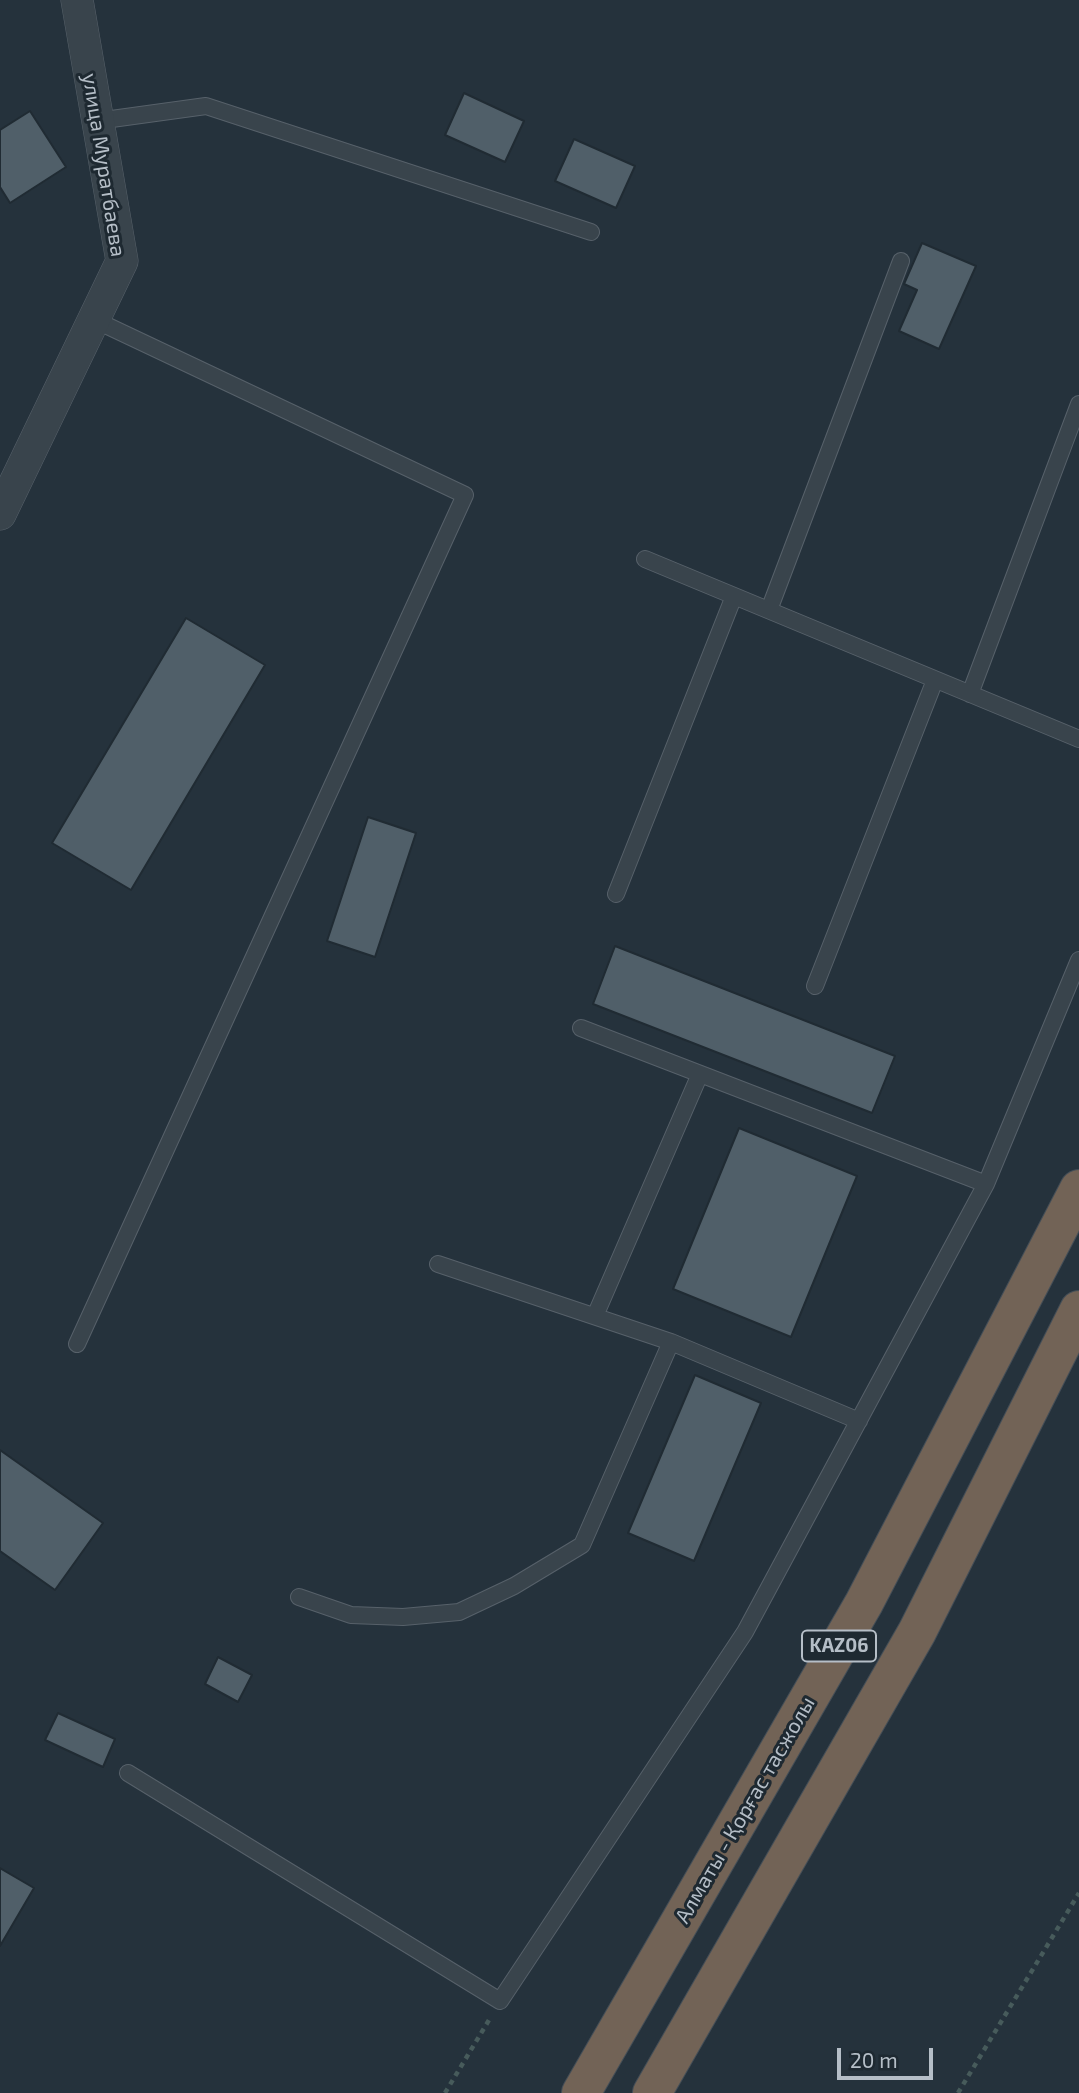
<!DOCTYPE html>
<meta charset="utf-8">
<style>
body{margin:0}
#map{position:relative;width:1079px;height:2093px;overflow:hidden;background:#25323c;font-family:"Exo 2",sans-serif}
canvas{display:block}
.scale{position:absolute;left:837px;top:2048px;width:96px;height:32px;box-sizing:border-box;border:4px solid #b5bec7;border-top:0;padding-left:9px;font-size:21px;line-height:24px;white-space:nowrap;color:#b5bec7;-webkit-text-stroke:5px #1e2931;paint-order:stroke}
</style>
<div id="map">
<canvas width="1079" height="2093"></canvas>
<div class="scale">20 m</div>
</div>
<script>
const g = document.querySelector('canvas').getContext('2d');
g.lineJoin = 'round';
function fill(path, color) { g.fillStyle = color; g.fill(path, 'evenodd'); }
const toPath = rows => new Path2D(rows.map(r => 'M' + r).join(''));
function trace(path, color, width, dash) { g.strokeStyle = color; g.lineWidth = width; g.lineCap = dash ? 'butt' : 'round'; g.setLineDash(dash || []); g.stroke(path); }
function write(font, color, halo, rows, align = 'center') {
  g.font = font + ' "Exo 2",sans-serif'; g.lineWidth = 6; g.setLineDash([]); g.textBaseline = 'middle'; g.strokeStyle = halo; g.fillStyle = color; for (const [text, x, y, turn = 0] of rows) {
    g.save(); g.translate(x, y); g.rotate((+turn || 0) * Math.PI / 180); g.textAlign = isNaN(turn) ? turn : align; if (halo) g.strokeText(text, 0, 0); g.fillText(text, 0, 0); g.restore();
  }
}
const building = toPath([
 [464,93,524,121,505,162,445,135,464,93],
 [30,111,66,167,10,203,0,187,0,130,30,111],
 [574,139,635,166,616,208,555,181,574,139],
 [922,243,976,266,939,349,899,331,917,290,904,284,922,243],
 [186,618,265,665,131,890,52,843,186,618],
 [368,817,416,833,375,957,327,941,368,817],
 [615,946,895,1056,872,1113,593,1004,615,946],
 [739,1128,857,1176,791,1337,673,1289,739,1128],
 [695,1375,761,1403,694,1561,628,1533,695,1375],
 [0,1450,103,1523,55,1590,0,1551,0,1450],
 [218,1657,252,1675,238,1702,205,1684,218,1657],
 [58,1713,115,1739,103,1767,45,1740,58,1713],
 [0,1868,34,1888,0,1946,0,1868]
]);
fill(building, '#505f69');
trace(building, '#202b33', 2);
const service = toPath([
 [97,121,206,106,591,232],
 [645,559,1079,739],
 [769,610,901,261],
 [970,694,1079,404],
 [616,894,734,596],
 [815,986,935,680],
 [581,1028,986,1184,1079,960],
 [438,1264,671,1342,859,1421],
 [595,1316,700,1074],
 [77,1344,465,495,95,320],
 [299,1597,351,1615,403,1617,459,1612,514,1586,582,1545,671,1342],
 [128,1773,500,2001,745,1632,986,1184]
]);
const minor = toPath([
 [0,514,122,261,77,0]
]);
const motorway = toPath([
 [581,2093,864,1603,1079,1189],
 [652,2093,917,1632,1079,1310]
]);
trace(service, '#57616a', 18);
trace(minor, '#57616a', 33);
trace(motorway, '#444e57', 40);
trace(toPath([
 [445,2093,489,2020],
 [958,2093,1079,1893]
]), '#475b5b', 4.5, [5, 5]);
trace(service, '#39444c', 16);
trace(minor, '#39444c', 32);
trace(motorway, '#726356', 38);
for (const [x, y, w] of [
 [839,1646,74]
]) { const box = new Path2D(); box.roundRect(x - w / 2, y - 15.5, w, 31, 5); g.fillStyle = '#1e2931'; g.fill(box); trace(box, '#b5bec7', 2); }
write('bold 19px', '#b5bec7', null, [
 ["KAZ06",839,1646]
]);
write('21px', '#b5bec7', '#1e2931', [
 ["улица Муратбаева",104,165,81],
 ["Алматы - Қорғас тасжолы",745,1810,-60]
]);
</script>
